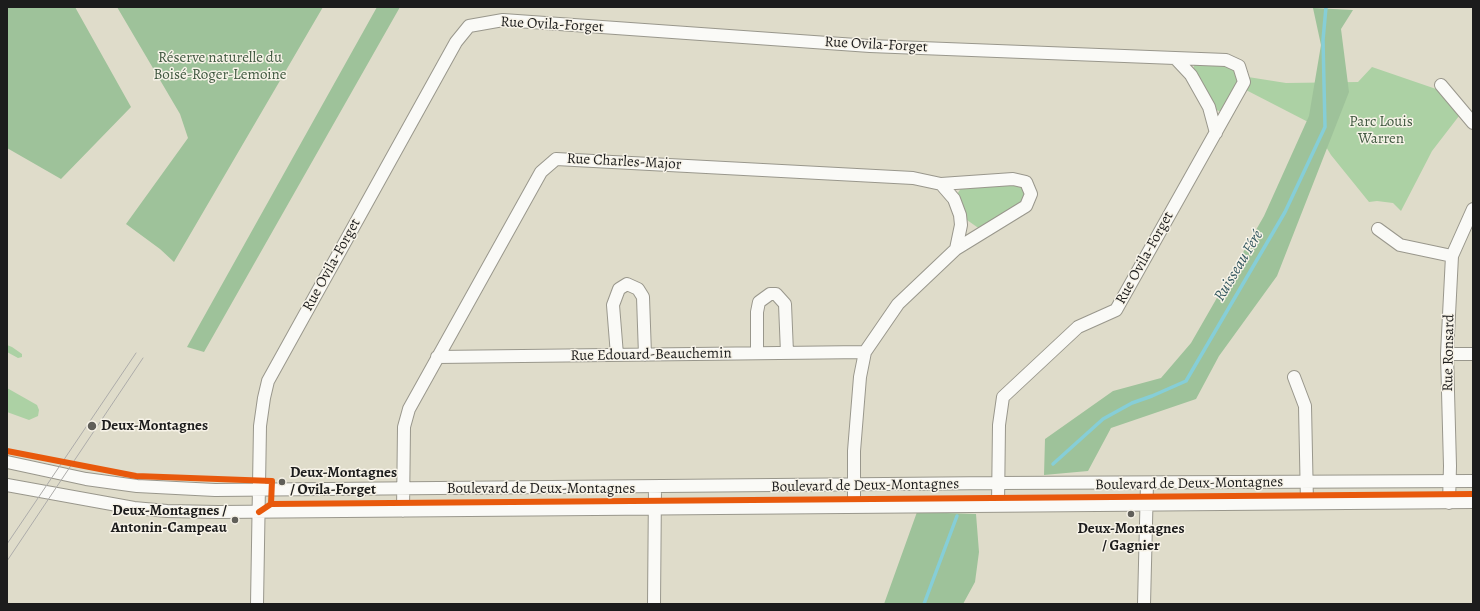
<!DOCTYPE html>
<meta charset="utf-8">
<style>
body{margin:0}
#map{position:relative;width:1480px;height:611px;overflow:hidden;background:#dfdcca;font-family:Alegreya,serif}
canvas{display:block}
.frame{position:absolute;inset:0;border:8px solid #1c1c1c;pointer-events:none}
</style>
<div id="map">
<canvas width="1480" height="611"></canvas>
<div class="frame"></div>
</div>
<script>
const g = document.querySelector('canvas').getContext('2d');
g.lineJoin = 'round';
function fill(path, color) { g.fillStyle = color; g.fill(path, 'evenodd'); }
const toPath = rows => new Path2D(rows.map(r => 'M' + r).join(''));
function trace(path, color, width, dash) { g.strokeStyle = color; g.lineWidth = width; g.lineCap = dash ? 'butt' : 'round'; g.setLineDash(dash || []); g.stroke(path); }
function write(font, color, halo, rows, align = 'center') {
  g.font = font + ' Alegreya,serif'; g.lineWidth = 3; g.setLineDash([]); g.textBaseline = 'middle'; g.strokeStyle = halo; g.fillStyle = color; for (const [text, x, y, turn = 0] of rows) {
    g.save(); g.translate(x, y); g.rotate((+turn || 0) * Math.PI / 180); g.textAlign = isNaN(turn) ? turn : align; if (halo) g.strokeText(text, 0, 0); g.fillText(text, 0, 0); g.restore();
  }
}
fill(toPath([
 [1195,63,1239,66,1244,82,1224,113,1209,107,1191,75],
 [1372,67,1439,90,1459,116,1432,151,1401,211,1393,203,1377,201,1369,202,1331,155,1312,124,1246,90,1248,77,1286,83,1358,82],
 [965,182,1026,182,1026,206,984,232,960,215,954,199],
 [7,345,12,347,22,354,22,357,18,358,7,352],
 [7,388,37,405,39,410,38,416,29,420,7,412]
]), '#acd1a4');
fill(toPath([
 [7,7,75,7,131,107,61,179,7,148],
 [117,7,323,7,174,262,160,249,126,224,188,138,180,114],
 [377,7,400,7,204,352,187,347],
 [1313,8,1353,10,1341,29,1349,92,1277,276,1219,356,1196,399,1111,428,1088,471,1044,475,1045,439,1113,391,1161,378,1191,343,1264,216,1309,116,1321,45],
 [917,512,976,514,979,552,975,582,963,604,884,604]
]), '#9ec29a');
trace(toPath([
 [1053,464,1103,419,1132,403,1152,396,1186,381,1285,212,1325,127,1323,40,1326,7],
 [924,604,957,516]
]), '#86ced7', 3.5);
const minor = toPath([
 [1176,59,1191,75,1209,107,1216,133],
 [1441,85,1473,123],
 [941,184,954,199,960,215,961,225,956,249],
 [1378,229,1400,245,1452,256],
 [757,353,757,312,759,302,770,294,776,294,785,304,787,353],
 [1447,354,1473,354],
 [617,355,613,305,619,289,627,284,638,289,643,297,645,355],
 [437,357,865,352],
 [1294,377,1305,406,1307,503],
 [7,462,86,479,137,486,215,490,998,483,1473,481],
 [7,485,134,508,167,511,218,512,1473,502],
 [1449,503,1450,466,1447,354,1452,256,1473,209],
 [403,511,404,427,409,409,541,172,556,159,913,178,941,184,1013,179,1026,182,1031,194,1026,206,956,249,898,304,865,352,860,377,854,451,854,507],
 [257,604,260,426,264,398,268,381,456,42,469,26,503,20,870,46,1226,60,1239,66,1244,82,1116,310,1078,327,1003,397,999,425,998,505],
 [654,604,655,487],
 [1144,604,1147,483]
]);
trace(minor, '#99978c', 14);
trace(minor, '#fafaf7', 12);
trace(toPath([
 [7,544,136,353],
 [7,561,143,358]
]), '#adacaa', 1);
trace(toPath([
 [7,451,136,476,272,481,271,504],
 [259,512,271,504,1473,494]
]), '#e8590c', 6);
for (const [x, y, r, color] of [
 [92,426,5,"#605f59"],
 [282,482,4,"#605f59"],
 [1131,514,4,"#605f59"],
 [235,520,4,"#605f59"]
]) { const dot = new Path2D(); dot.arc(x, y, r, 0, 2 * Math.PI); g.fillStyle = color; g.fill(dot); trace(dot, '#f7f3e8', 1.5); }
write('15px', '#1c1c1c', '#f7f3e8', [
 ["Rue Ovila-Forget",552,25,3],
 ["Rue Ovila-Forget",876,45,3],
 ["Rue Charles-Major",624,162,3],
 ["Rue Ovila-Forget",1145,258,-61],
 ["Rue Ovila-Forget",332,265,-61],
 ["Rue Ronsard",1449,353,-89],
 ["Rue Edouard-Beauchemin",651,355,-1],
 ["Boulevard de Deux-Montagnes",1189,484,-1],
 ["Boulevard de Deux-Montagnes",865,486,-1],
 ["Boulevard de Deux-Montagnes",541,489]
]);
write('15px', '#405840', '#f7f3e8', [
 ["Réserve naturelle du",220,58],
 ["Boisé-Roger-Lemoine",220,75],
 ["Parc Louis",1381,122],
 ["Warren",1381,139]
]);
write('bold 15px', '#1c1c1c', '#f7f3e8', [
 ["Deux-Montagnes",101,426],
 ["Deux-Montagnes",290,473],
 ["/ Ovila-Forget",290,490],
 ["Deux-Montagnes /",227,511,"right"],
 ["Antonin-Campeau",227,528,"right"],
 ["Deux-Montagnes",1131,529,"center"],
 ["/ Gagnier",1131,546,"center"]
], 'left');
write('italic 16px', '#345860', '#f7f3e8', [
 ["Ruisseau Féré",1239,266,-59]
]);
</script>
